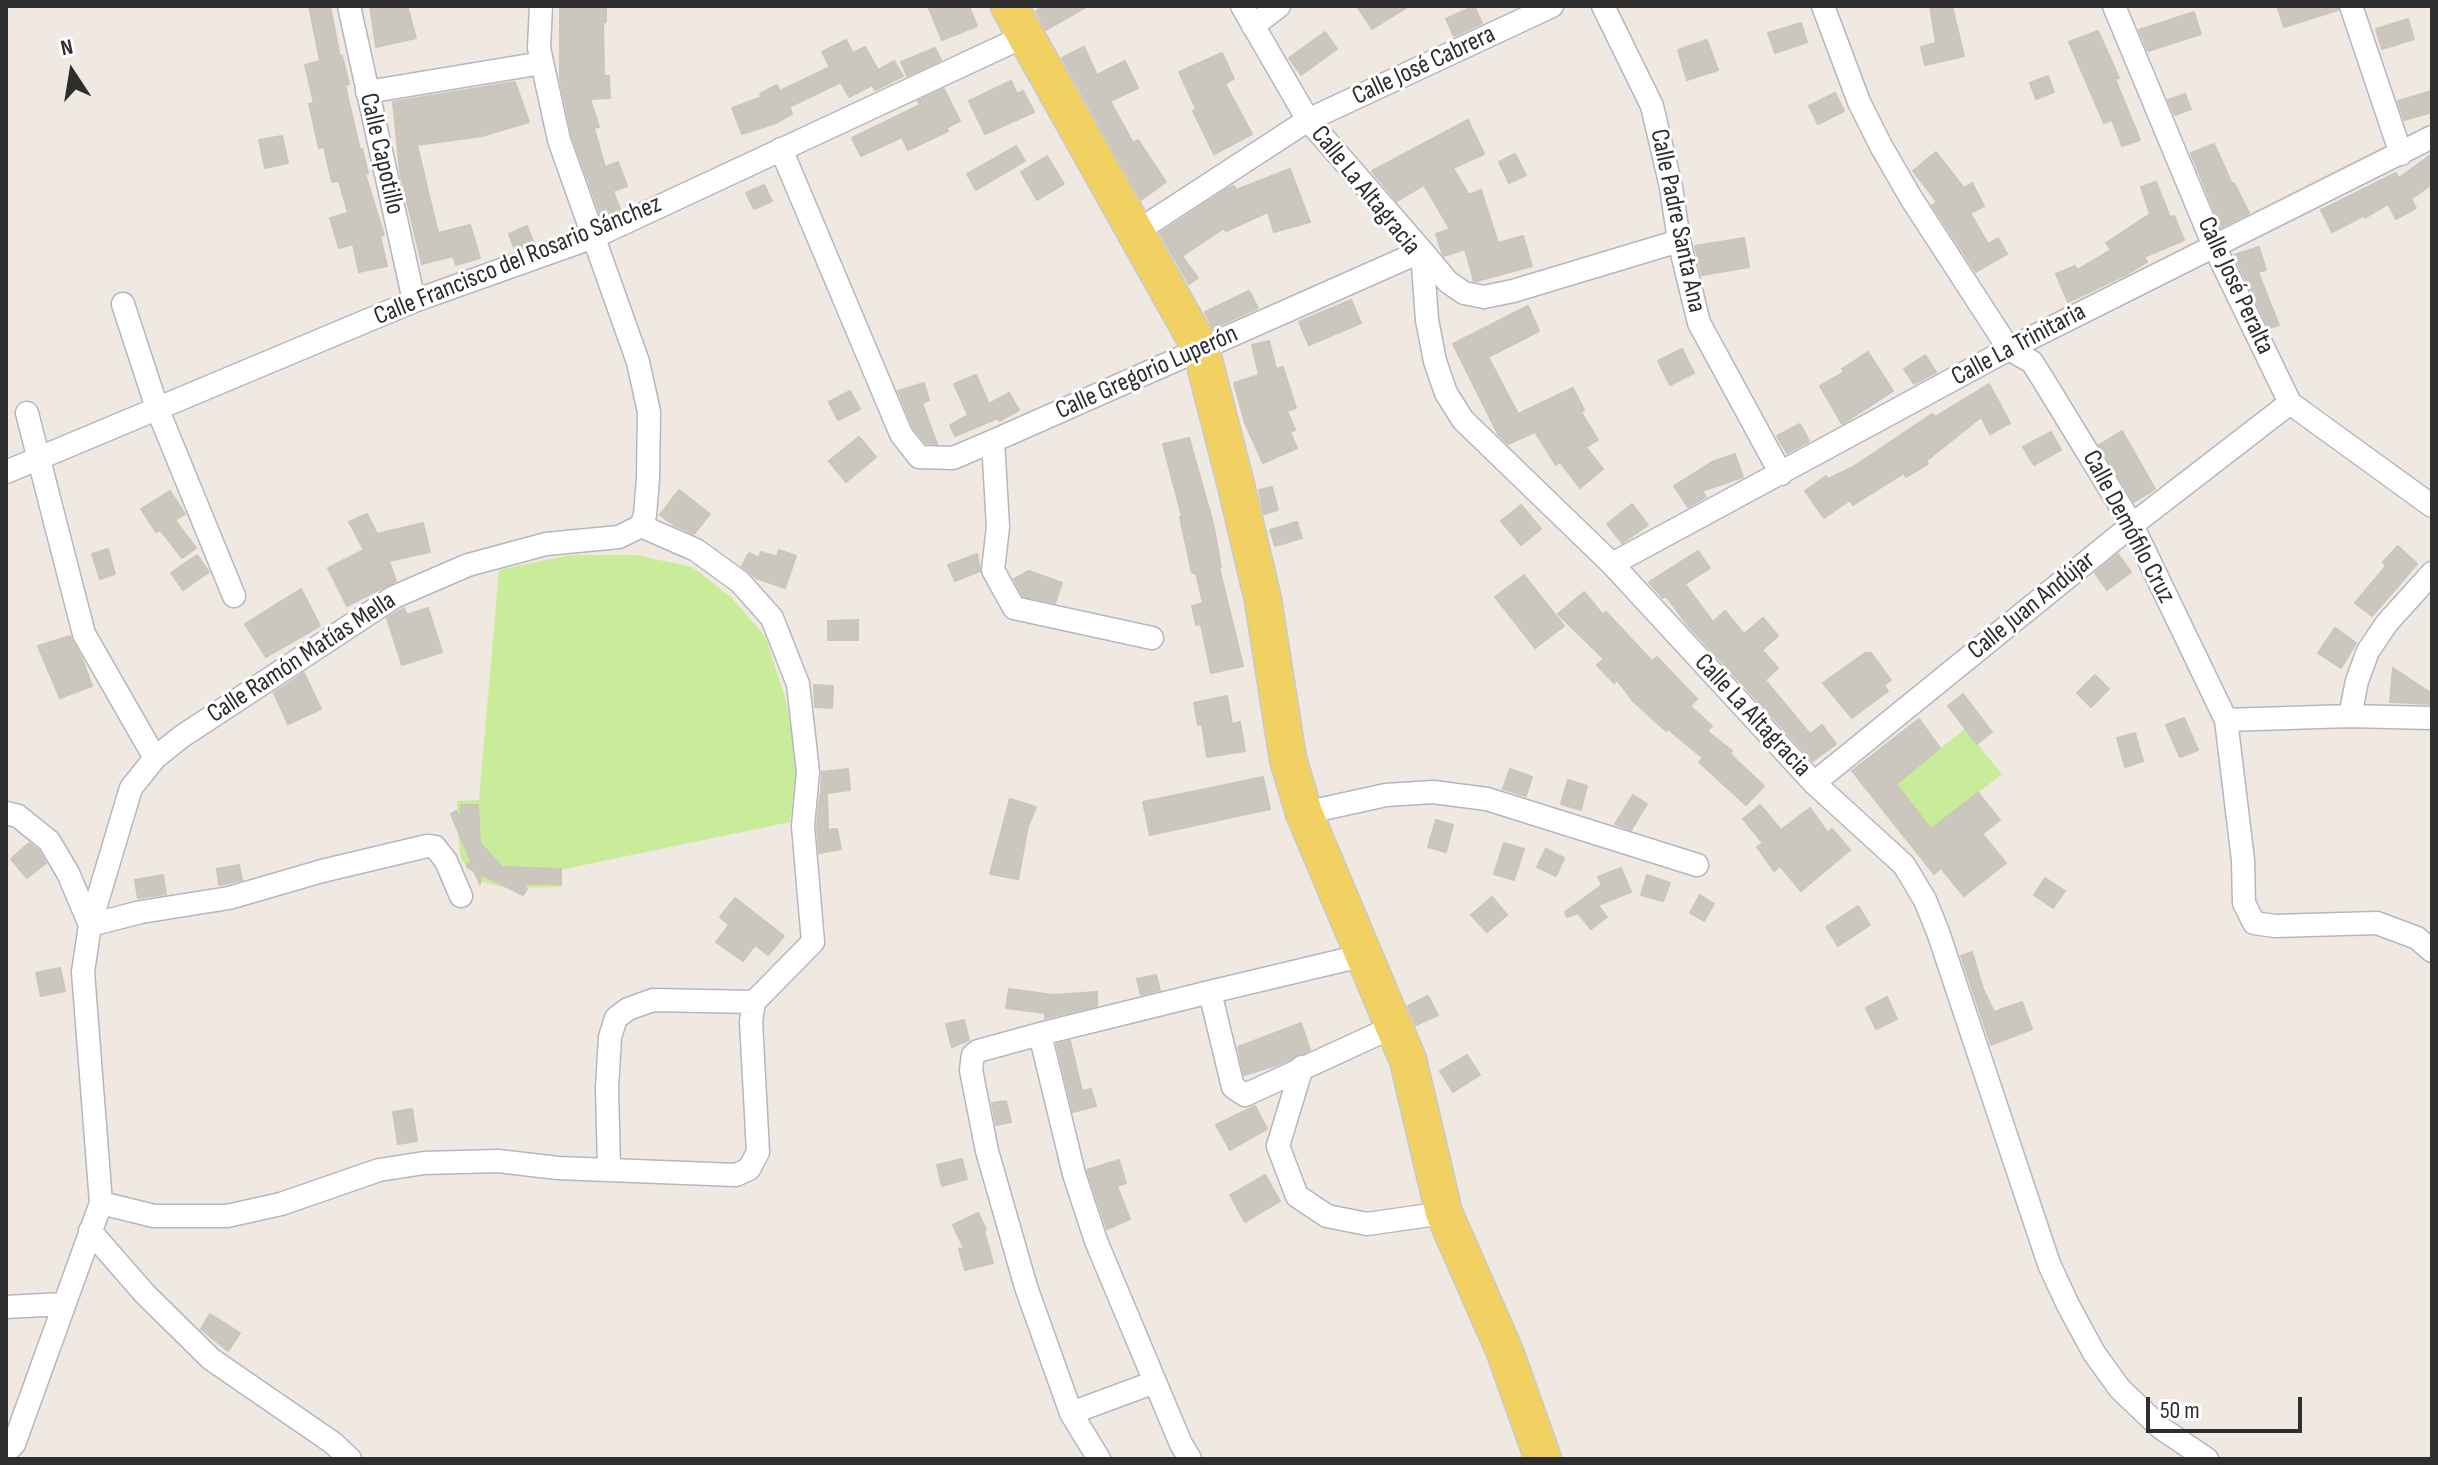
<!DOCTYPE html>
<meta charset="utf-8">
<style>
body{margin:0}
#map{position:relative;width:2438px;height:1465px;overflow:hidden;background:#efe9e1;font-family:"Sofia Sans Condensed",sans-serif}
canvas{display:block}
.frame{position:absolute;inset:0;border:8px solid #2e2e2e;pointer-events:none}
.north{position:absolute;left:32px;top:32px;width:80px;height:80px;-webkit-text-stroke:6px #fff;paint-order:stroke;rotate:348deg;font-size:22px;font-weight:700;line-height:32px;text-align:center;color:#2e2e2e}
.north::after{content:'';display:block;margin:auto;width:28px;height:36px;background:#2e2e2e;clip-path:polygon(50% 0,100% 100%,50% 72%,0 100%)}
.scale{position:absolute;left:2146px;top:1397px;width:156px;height:36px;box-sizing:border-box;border:4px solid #2e2e2e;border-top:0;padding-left:10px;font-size:24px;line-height:28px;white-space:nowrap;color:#2e2e2e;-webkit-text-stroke:6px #fff;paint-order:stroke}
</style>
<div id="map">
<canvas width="2438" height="1465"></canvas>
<div class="frame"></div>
<div class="north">N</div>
<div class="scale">50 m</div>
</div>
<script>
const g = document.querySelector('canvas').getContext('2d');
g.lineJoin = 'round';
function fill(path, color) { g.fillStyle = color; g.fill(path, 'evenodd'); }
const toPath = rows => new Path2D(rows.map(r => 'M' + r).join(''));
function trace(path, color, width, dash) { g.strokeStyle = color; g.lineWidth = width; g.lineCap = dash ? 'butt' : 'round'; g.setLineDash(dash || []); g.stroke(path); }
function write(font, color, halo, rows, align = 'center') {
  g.font = font + ' "Sofia Sans Condensed",sans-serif'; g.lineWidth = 6; g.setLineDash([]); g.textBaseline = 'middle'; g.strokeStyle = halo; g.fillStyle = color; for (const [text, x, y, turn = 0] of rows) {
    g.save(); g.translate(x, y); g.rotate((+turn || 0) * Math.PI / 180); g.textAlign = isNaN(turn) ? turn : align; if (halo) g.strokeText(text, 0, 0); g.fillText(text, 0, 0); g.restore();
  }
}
fill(toPath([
 [570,555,636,555,692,567,730,596,765,636,785,697,797,760,790,822,560,870,562,887,507,888,482,882,461,859,457,828,457,801,479,800,499,570],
 [1965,729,2002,774,1931,829,1896,784]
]), '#c9ec9a');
const building = toPath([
 [309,6,330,6,340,57,342,56,349,84,345,85,360,150,362,149,368,173,365,174,384,235,380,236,387,266,359,272,353,244,339,248,330,218,348,213,339,181,332,182,324,147,319,148,309,104,314,103,305,65,320,61,309,6],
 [370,6,407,6,416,38,376,47,370,6],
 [560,6,606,6,606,22,603,23,604,76,609,76,610,98,590,99,599,127,594,128,605,167,618,162,627,186,613,191,620,209,601,216,572,136,560,79,560,6],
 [928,6,969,6,977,26,942,40,928,6],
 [1044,6,1088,6,1046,30,1036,11,1044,6],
 [1357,6,1409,6,1372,29,1357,6],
 [1474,6,1482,23,1454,36,1446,19,1474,6],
 [1930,6,1952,6,1964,56,1925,65,1921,47,1936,43,1930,6],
 [2277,6,2337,6,2338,10,2284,27,2277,6],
 [2194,12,2201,34,2148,51,2139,30,2194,12],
 [2408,19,2414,39,2382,49,2376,29,2408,19],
 [1801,23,1807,42,1775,53,1768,33,1801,23],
 [2098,31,2119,78,2115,79,2140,140,2122,146,2112,120,2104,123,2069,42,2098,31],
 [1325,32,1337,49,1301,75,1289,58,1325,32],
 [846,40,853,53,865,47,878,70,894,61,903,76,875,90,872,85,849,97,841,82,789,107,792,114,776,123,742,134,732,108,762,97,760,94,777,85,780,91,830,67,822,52,846,40],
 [1707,40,1718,70,1687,80,1678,50,1707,40],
 [1084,47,1097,75,1125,61,1138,88,1110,101,1133,143,1138,140,1166,182,1141,200,1062,58,1084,47],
 [935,48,941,60,907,76,901,62,935,48],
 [1222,53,1234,79,1225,84,1252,134,1214,154,1193,111,1196,109,1179,72,1222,53],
 [2048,76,2054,92,2036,99,2030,83,2048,76],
 [1011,81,1017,94,1023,91,1034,112,985,134,969,101,1011,81],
 [515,82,529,122,482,136,417,145,438,233,470,225,480,258,456,265,453,256,422,264,400,172,393,102,515,82],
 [944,89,960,121,946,128,948,131,908,150,902,137,861,156,852,138,920,105,918,101,944,89],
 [2432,91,2432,112,2404,120,2398,101,2432,91],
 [1835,93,1844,111,1818,124,1809,106,1835,93],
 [2185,94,2191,109,2175,115,2168,100,2185,94],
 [1468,120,1484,154,1453,168,1469,195,1481,190,1498,243,1523,236,1532,266,1477,281,1474,281,1465,249,1444,256,1442,253,1436,234,1450,229,1424,185,1397,201,1372,171,1468,120],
 [282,136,288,163,265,168,259,140,282,136],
 [2214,144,2232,184,2234,183,2249,213,2221,227,2191,153,2214,144],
 [1016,146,1025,161,976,190,967,174,1016,146],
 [1936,152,1964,188,1972,183,1984,206,1970,213,1988,244,1998,238,2007,254,1976,272,1932,205,1937,202,1913,171,1936,152],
 [1515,154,1526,175,1509,183,1499,162,1515,154],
 [2432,154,2432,184,2411,199,2416,208,2396,219,2388,204,2365,218,2363,216,2332,232,2321,210,2396,173,2399,178,2432,154],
 [1047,156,1064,184,1037,200,1021,172,1047,156],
 [1290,169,1310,222,1274,232,1268,212,1226,231,1224,228,1182,256,1198,278,1189,284,1160,233,1227,189,1234,186,1236,190,1290,169],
 [2156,182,2170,217,2174,216,2184,240,2144,257,2147,262,2129,273,2068,302,2056,274,2075,266,2077,270,2111,250,2106,243,2150,214,2141,187,2156,182],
 [764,185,772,201,754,209,746,193,764,185],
 [527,226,534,244,515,250,509,234,527,226],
 [1744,238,1749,267,1702,275,1695,246,1744,238],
 [2259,247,2266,270,2258,272,2279,325,2269,328,2234,255,2259,247],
 [1249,291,1258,308,1213,328,1205,312,1249,291],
 [1351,300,1361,323,1309,345,1299,322,1351,300],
 [1528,306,1539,331,1488,357,1518,414,1573,388,1584,410,1581,412,1598,440,1586,447,1603,469,1580,488,1560,462,1556,465,1535,432,1508,444,1498,434,1453,344,1528,306],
 [1269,341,1276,369,1283,367,1296,408,1287,411,1295,430,1290,432,1297,448,1263,463,1245,423,1234,383,1259,375,1252,345,1269,341],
 [1682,349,1694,373,1670,385,1658,361,1682,349],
 [1868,352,1893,391,1842,424,1820,386,1844,372,1842,369,1868,352],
 [1925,355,1936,372,1914,384,1904,369,1925,355],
 [976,375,989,404,1009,393,1019,410,999,421,998,418,955,436,950,425,968,415,954,384,976,375],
 [924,383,929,400,922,403,937,444,926,443,913,427,898,391,924,383],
 [1989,384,2010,423,1990,434,1981,417,1926,461,1928,464,1906,477,1904,473,1853,505,1850,500,1824,518,1805,491,1826,476,1828,479,1853,467,1932,414,1935,417,1989,384],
 [850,391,860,409,838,420,829,402,850,391],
 [1800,424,1809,441,1787,453,1777,436,1800,424],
 [2122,431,2155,489,2134,502,2099,445,2122,431],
 [2051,432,2061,450,2034,465,2023,447,2051,432],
 [859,437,876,457,846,482,829,461,859,437],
 [1189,438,1213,523,1221,567,1219,567,1243,666,1211,673,1201,624,1196,625,1192,606,1203,603,1196,573,1192,573,1180,517,1182,517,1163,444,1189,438],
 [1735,454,1743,477,1702,491,1706,497,1688,507,1674,486,1712,462,1735,454],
 [1272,487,1278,510,1264,514,1259,490,1272,487],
 [679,490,710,514,694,534,674,525,660,515,679,490],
 [170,491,185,514,175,520,196,548,182,558,160,530,156,532,141,509,170,491],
 [1632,504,1648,525,1622,543,1607,524,1632,504],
 [1521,505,1541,529,1521,545,1501,521,1521,505],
 [367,514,377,534,423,523,430,552,389,561,396,581,347,606,328,568,364,550,349,522,367,514],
 [1297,522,1302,538,1275,546,1270,530,1297,522],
 [2398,546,2417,564,2372,616,2355,603,2386,566,2383,562,2398,546],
 [108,549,115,574,100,579,92,554,108,549],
 [779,550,796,556,785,588,756,578,742,566,749,553,759,558,761,552,777,557,779,550],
 [1698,551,1710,568,1685,584,1713,622,1725,611,1744,634,1763,618,1778,636,1762,650,1778,668,1765,680,1810,734,1822,725,1836,744,1813,761,1686,623,1666,596,1663,598,1649,582,1698,551],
 [977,554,980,571,955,581,948,565,977,554],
 [2118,554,2131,572,2107,590,2095,573,2118,554],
 [197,555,209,572,183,590,171,573,197,555],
 [1029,571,1062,583,1055,603,1023,596,1014,579,1029,571],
 [1524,575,1564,626,1535,648,1495,597,1524,575],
 [301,589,320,626,266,657,245,624,301,589],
 [1584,592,1603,615,1606,612,1652,661,1657,657,1697,699,1690,706,1712,726,1707,731,1732,751,1730,754,1764,786,1746,805,1699,762,1703,758,1668,729,1666,731,1633,701,1617,680,1614,683,1597,665,1604,659,1558,614,1584,592],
 [404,608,407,615,428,608,442,652,402,665,387,618,404,608],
 [858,620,858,640,828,640,828,621,858,620],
 [2335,628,2356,643,2341,668,2318,653,2335,628],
 [70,636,83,661,92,686,60,698,38,646,70,636],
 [1865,653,1871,653,1891,680,1884,685,1888,691,1852,718,1823,683,1865,653],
 [2393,668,2432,694,2432,704,2390,702,2393,668],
 [304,673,321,709,288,724,274,693,304,673],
 [2095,675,2109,689,2091,707,2077,693,2095,675],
 [814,685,833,686,832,708,815,707,814,685],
 [1963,694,1992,732,1977,744,1948,706,1963,694],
 [1227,696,1232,724,1240,722,1245,751,1207,757,1202,724,1198,725,1194,703,1227,696],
 [2184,718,2198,750,2180,757,2166,725,2184,718],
 [1919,719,1940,748,1896,784,1931,829,1978,793,2000,820,1982,834,2006,863,1964,896,1941,868,1934,874,1852,771,1919,719],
 [2135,733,2143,761,2125,767,2117,738,2135,733],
 [848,769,850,790,821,794,822,772,848,769],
 [1510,769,1532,777,1526,796,1503,789,1510,769],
 [1263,777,1270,809,1150,835,1143,802,1263,777],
 [1568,780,1587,786,1581,810,1561,804,1568,780],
 [820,795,827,795,828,830,837,829,841,849,819,853,817,826,820,795],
 [1633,795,1647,804,1631,830,1615,824,1633,795],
 [1010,799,1036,807,1028,826,1018,879,990,874,1010,799],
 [461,805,478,805,480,843,502,867,561,869,561,884,522,884,527,889,523,895,481,874,480,884,474,871,467,867,467,864,472,864,451,814,456,811,461,819,461,805],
 [1760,805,1781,830,1810,808,1828,833,1832,829,1850,850,1801,891,1780,866,1774,871,1757,847,1763,843,1743,819,1760,805],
 [1436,820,1453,825,1446,852,1428,847,1436,820],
 [29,843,38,850,46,863,27,878,11,859,29,843],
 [1504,843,1524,849,1514,880,1494,874,1504,843],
 [1546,849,1564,858,1556,876,1537,867,1546,849],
 [239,865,242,880,219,885,217,869,239,865],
 [1621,868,1631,892,1598,905,1607,917,1591,929,1578,913,1567,917,1565,912,1602,885,1598,877,1621,868],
 [163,875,166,894,138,898,135,880,163,875],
 [1647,875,1670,883,1663,901,1641,895,1647,875],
 [2045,878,2065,891,2053,908,2034,895,2045,878],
 [1700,895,1714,904,1704,921,1690,913,1700,895],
 [1492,897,1507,915,1487,932,1471,915,1492,897],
 [735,898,784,936,768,955,755,945,743,961,716,942,729,925,720,917,735,898],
 [1858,906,1870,925,1838,946,1826,927,1858,906],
 [1972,952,1983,989,1994,1012,2022,1002,2032,1029,1991,1045,1961,956,1972,952],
 [60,968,65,991,41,996,36,973,60,968],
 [1156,975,1160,990,1141,995,1137,979,1156,975],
 [1009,989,1053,995,1097,992,1097,1006,1045,1018,1045,1013,1006,1008,1009,989],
 [1428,996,1438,1015,1416,1025,1408,1006,1428,996],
 [1887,997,1897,1019,1876,1029,1866,1008,1887,997],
 [964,1020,969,1040,952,1047,946,1024,964,1020],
 [1301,1023,1310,1050,1277,1065,1244,1075,1238,1047,1301,1023],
 [1070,1041,1082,1091,1091,1089,1096,1106,1073,1112,1057,1044,1070,1041],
 [1467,1055,1480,1075,1453,1092,1440,1071,1467,1055],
 [1006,1101,1011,1122,996,1125,992,1103,1006,1101],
 [1255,1106,1267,1129,1230,1150,1216,1125,1255,1106],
 [412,1109,417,1141,398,1144,393,1112,412,1109],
 [962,1159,967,1179,942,1186,937,1165,962,1159],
 [1119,1160,1126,1183,1117,1186,1130,1219,1107,1229,1087,1170,1119,1160],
 [1265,1175,1280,1201,1245,1222,1230,1195,1265,1175],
 [978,1213,986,1230,984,1231,993,1263,965,1270,959,1249,964,1248,953,1225,978,1213],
 [210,1314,240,1333,228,1351,201,1329,210,1314]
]);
fill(building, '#cbc7bf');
trace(building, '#cbc5ba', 2);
const street = toPath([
 [349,6,414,301],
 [1242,6,1308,120,1422,251,1427,320,1435,361,1446,393,1463,420,1612,564,1814,783,1904,865,1925,900,1938,932,2049,1264,2068,1305,2094,1353,2120,1389,2161,1428,2207,1459],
 [1603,6,1652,106,1671,187,1679,241,1699,323,1781,474],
 [1823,6,1859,102,1881,146,1911,198,2009,349,2032,362,2044,381,2132,525,2226,720,2243,860,2244,903,2254,923,2275,926,2377,923,2417,938,2432,951],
 [2114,6,2214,246,2290,403,2432,506],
 [2351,6,2401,154],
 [1253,26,1279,6],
 [367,92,542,63],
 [781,149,901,434,919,457,953,458,993,441,1422,251,1448,282,1464,293,1484,297,1513,291,1679,241],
 [1136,232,1308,120,1552,6],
 [123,304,157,408,234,596],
 [27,413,84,634,155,758],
 [993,441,998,527,993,570,1014,608,1152,638],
 [6,472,414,301,594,237,1025,36],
 [1612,564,2009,349,2432,137],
 [2350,716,2357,681,2368,651,2387,623,2432,573],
 [2226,720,2350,716,2432,718],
 [1814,783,2132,525,2290,403],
 [6,813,18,816,49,841,68,873,90,925,141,912,229,898,322,871,427,846,435,847,446,861,461,896],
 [1304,813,1386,795,1433,792,1487,799,1697,865],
 [1210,992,1365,955],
 [1040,1034,1074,1174,1096,1241,1181,1444,1190,1459],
 [1302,1067,1278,1146,1297,1196,1327,1216,1367,1224,1444,1213],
 [609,1168,607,1088,610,1037,616,1018,628,1009,653,1000,754,1002],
 [101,1203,154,1216,227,1216,281,1204,379,1170,424,1163,498,1161,558,1168,736,1175,749,1169,758,1152,751,1021,754,1002,813,942,803,826,808,772,798,684,772,618,740,582,696,550,641,526],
 [90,1231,145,1294,211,1359,333,1443,350,1459],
 [6,1307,63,1304],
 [1071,1413,1155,1382],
 [6,1452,14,1444,101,1203,83,972,90,925,131,788,155,758,181,737,394,597,468,565,546,544,619,537,641,526,645,515,648,478,649,412,638,362,559,140,539,48,541,6],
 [1099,1459,1071,1413,1026,1287,987,1151,971,1070,973,1055,978,1051,1040,1034,1210,992,1233,1087,1245,1095,1395,1026]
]);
const primary = toPath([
 [1009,6,1201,349,1236,485,1263,600,1288,759,1304,813,1408,1060,1444,1213,1505,1352,1543,1459]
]);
trace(street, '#b4b7c1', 25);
trace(primary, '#c9c9c9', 39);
trace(street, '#fff', 22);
trace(primary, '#f2d163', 36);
write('26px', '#2e2e2e', '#fff', [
 ["Calle José Cabrera",1424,66,-25],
 ["Calle Capotillo",381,154,77],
 ["Calle La Altagracia",1365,191,51],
 ["Calle Padre Santa Ana",1677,221,78],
 ["Calle Francisco del Rosario Sánchez",518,261,-22],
 ["Calle José Peralta",2235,286,65],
 ["Calle La Trinitaria",2019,345,-28],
 ["Calle Gregorio Luperón",1147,373,-24],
 ["Calle Demófilo Cruz",2128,527,62],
 ["Calle Juan Andújar",2032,606,-39],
 ["Calle Ramón Matías Mella",302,658,-33],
 ["Calle La Altagracia",1752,716,47]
]);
</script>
